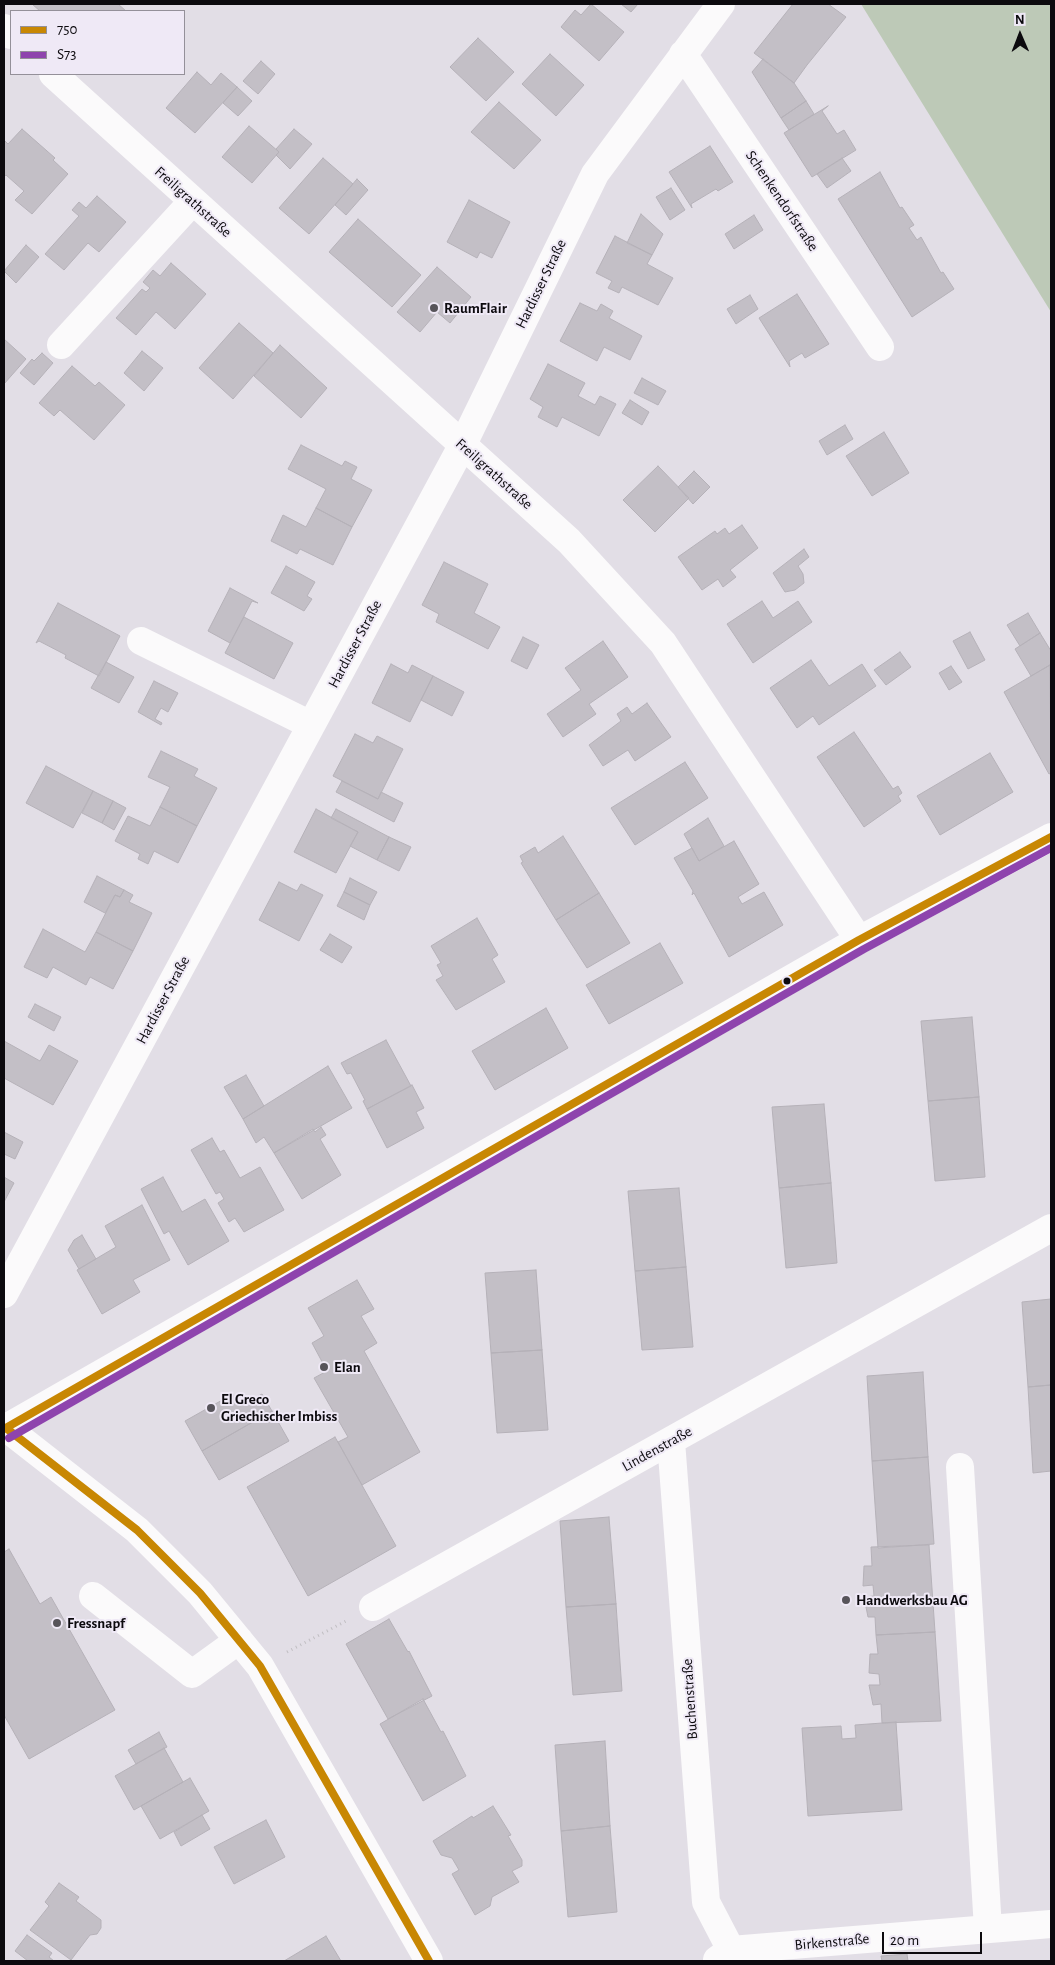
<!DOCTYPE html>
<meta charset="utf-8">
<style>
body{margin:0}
#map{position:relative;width:1055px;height:1965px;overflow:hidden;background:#e2dee6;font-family:"Alegreya Sans",sans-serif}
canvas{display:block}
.frame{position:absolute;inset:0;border:5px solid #0c0a0e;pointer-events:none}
.legend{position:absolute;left:10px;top:10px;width:175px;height:65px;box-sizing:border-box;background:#efe9f6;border:1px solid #949099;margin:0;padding:6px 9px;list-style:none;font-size:15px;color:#0c0a0e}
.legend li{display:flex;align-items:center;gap:10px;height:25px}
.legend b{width:25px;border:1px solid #949099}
.north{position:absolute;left:995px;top:10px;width:50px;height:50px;-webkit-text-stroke:4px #efe9f6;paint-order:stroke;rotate:359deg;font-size:14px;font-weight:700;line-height:20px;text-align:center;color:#0c0a0e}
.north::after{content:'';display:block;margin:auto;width:18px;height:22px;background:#0c0a0e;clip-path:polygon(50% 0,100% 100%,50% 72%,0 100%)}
.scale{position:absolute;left:882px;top:1932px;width:100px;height:22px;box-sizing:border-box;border:2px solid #0c0a0e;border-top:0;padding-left:6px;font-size:15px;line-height:18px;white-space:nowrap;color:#0c0a0e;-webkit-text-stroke:4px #efe9f6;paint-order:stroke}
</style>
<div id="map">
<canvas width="1055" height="1965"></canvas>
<div class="frame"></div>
<ul class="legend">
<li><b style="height:6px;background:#c88703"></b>750</li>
<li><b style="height:6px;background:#8e44ad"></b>S73</li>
</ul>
<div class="north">N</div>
<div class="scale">20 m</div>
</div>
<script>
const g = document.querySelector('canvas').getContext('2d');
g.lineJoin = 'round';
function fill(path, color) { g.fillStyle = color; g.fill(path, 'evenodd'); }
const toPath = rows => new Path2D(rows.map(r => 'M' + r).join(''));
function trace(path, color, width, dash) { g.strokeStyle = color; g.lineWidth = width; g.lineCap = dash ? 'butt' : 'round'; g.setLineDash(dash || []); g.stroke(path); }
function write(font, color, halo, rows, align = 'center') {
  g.font = font + ' "Alegreya Sans",sans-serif'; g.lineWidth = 4; g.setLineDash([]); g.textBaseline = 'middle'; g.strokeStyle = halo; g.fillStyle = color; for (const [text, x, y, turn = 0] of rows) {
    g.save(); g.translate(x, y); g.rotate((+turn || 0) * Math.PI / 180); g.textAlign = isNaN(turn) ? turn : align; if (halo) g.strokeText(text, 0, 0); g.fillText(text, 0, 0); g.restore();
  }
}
fill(toPath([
 [861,4,1051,4,1051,312]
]), '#bdc9b7');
const building = toPath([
 [32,4,118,4,126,11,40,11,32,4],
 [591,4,624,32,599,61,561,27,575,10,581,15,591,4],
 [621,4,638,4,631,12,621,4],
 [793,4,828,4,846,17,807,65,794,83,754,53,793,4],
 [478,38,514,72,486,101,450,67,478,38],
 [550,54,584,85,556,116,522,84,550,54],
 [763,59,794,83,806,101,781,118,752,72,763,59],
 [261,61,275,74,258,94,243,81,261,61],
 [197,72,211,85,221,73,237,87,195,133,166,108,197,72],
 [237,87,252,101,238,116,223,103,237,87],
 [806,101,814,114,789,130,781,118,806,101],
 [499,102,541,140,514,169,471,132,499,102],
 [828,106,822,111,837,134,844,130,856,150,812,177,784,133,828,106],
 [249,126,279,152,252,183,222,157,249,126],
 [22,129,55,158,53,160,68,174,32,214,15,200,24,191,6,175,4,177,4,140,8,144,22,129],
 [294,129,312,144,290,169,276,155,279,152,276,149,294,129],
 [710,146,733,182,718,191,716,189,691,204,692,208,669,172,710,146],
 [323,158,353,184,309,234,279,208,323,158],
 [842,158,851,171,827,188,817,174,842,158],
 [880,172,900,208,902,207,914,225,909,228,917,240,921,237,941,273,943,272,954,289,912,317,838,199,880,172],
 [357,179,368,190,346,215,335,205,357,179],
 [671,188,685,210,670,220,656,197,671,188],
 [97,196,126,222,99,252,88,243,64,270,45,254,79,216,72,210,79,202,86,208,97,196],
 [469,200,510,222,492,258,480,252,477,258,447,242,469,200],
 [641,214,663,234,652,255,627,243,641,214],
 [754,215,763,230,734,249,725,234,754,215],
 [358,219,421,275,392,307,329,252,358,219],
 [615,236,652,255,647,264,673,278,658,305,622,287,619,293,608,288,612,281,596,273,615,236],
 [26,245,39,257,16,283,4,271,26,245],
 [171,263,206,294,175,329,156,312,136,335,116,318,142,289,146,292,150,288,143,282,153,270,160,276,171,263],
 [437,267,471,297,450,323,437,312,420,332,397,312,437,267],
 [797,294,829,344,805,358,802,353,789,361,790,367,759,318,797,294],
 [750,295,758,309,736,324,727,309,750,295],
 [580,303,597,311,601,304,613,311,609,318,642,336,630,360,604,347,597,361,560,341,580,303],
 [239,323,273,353,233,399,199,368,239,323],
 [4,339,26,359,4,384,4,339],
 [280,345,327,388,301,418,254,376,280,345],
 [142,351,163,368,144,391,124,373,142,351],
 [42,353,53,363,34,385,20,373,32,359,34,361,42,353],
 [548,364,585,383,578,396,595,405,600,396,616,404,599,436,562,417,557,427,538,417,543,407,530,399,548,364],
 [72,366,95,386,99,382,125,405,94,440,60,410,54,416,39,403,72,366],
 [642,378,666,391,658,405,634,393,642,378],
 [630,400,649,412,642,425,622,413,630,400],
 [845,425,853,439,827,455,819,441,845,425],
 [884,432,909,473,872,496,846,456,884,432],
 [301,445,342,466,345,461,357,467,351,479,372,490,352,527,316,508,326,489,288,469,301,445],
 [658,466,689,498,655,532,623,500,658,466],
 [694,471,710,487,693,504,678,487,694,471],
 [316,508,352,527,333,565,300,549,297,554,271,541,283,515,306,527,316,508],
 [742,525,758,548,730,570,736,577,723,587,718,579,702,590,678,557,715,531,717,534,725,528,729,534,742,525],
 [804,549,809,557,798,566,803,574,804,583,795,590,785,592,773,573,804,549],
 [444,562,488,584,474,613,500,627,488,649,436,622,439,614,422,605,444,562],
 [286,566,315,582,307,596,312,599,304,611,271,593,286,566],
 [230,588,258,603,252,601,230,643,208,631,230,588],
 [762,601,773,618,798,601,812,622,753,663,727,624,762,601],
 [58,603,120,636,99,676,65,658,66,655,39,641,36,643,58,603],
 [1028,613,1040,633,1020,646,1007,625,1028,613],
 [244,617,293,643,274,679,225,653,244,617],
 [970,632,985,660,968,669,953,641,970,632],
 [1040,633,1051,651,1051,668,1050,665,1031,676,1015,649,1040,633],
 [523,637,539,645,527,669,511,661,523,637],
 [603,641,628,677,589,704,596,714,563,737,547,714,581,690,565,668,603,641],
 [900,652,911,667,886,685,874,670,900,652],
 [811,660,829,686,862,664,876,686,819,725,813,716,797,728,770,688,811,660],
 [106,662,134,677,119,703,91,688,106,662],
 [391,664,408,673,412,665,433,676,410,722,372,703,391,664],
 [1050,665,1051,773,1049,774,1004,692,1050,665],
 [951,666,962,682,949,690,939,673,951,666],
 [433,676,464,692,452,716,421,700,433,676],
 [154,681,178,693,168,712,161,708,155,719,162,723,161,725,138,712,154,681],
 [647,703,671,737,635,761,628,750,603,766,589,745,621,721,617,714,627,707,632,714,647,703],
 [854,732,893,789,898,786,902,793,898,796,901,801,864,827,817,757,854,732],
 [355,734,373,743,377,736,403,749,378,799,333,776,355,734],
 [161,751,198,769,194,776,217,788,197,826,160,807,170,787,148,777,161,751],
 [990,753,1013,792,940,835,917,796,990,753],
 [685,762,708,798,635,845,611,808,685,762],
 [46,766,93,791,73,828,26,803,46,766],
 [342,781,378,799,381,792,403,803,394,822,336,792,342,781],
 [93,791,113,801,102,823,82,813,93,791],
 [113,801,126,808,114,830,102,823,113,801],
 [160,807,197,826,178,863,154,851,148,864,138,859,140,854,115,841,128,816,150,826,160,807],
 [316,809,358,832,336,873,294,852,316,809],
 [336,809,389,837,377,860,350,846,358,832,331,818,336,809],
 [708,818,724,846,699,861,684,834,708,818],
 [563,836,599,893,556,920,521,863,523,862,520,856,535,847,538,853,563,836],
 [389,837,411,847,399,871,377,860,389,837],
 [734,841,759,884,738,897,742,904,764,892,783,925,729,957,694,893,692,895,693,891,674,858,692,848,699,861,734,841],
 [97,876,124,890,120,897,115,895,105,913,84,902,97,876],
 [350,878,377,892,370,905,344,892,350,878],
 [279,882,297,891,301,884,323,895,299,941,259,920,279,882],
 [124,890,133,895,129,902,152,913,133,951,96,932,115,895,120,897,124,890],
 [344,892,370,905,364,920,337,906,344,892],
 [599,893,630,943,587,968,556,920,599,893],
 [477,918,498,955,492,959,505,982,456,1010,436,980,443,976,437,965,441,963,431,946,477,918],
 [43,929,85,952,96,932,133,951,113,989,90,977,86,985,53,967,47,978,24,967,43,929],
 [330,934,352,947,342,963,320,950,330,934],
 [660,943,683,983,609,1024,586,985,660,943],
 [35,1004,61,1017,54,1031,28,1017,35,1004],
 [546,1008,568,1048,495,1090,472,1051,546,1008],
 [972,1017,979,1097,928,1101,921,1021,972,1017],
 [386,1040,411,1086,367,1109,363,1101,365,1100,351,1073,347,1074,341,1063,386,1040],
 [4,1041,40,1061,49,1045,78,1061,53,1105,4,1078,4,1041],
 [328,1066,352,1108,274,1153,264,1137,256,1143,243,1119,328,1066],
 [246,1075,264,1106,243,1119,224,1087,246,1075],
 [412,1085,424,1108,416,1112,424,1128,387,1148,367,1109,412,1085],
 [979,1097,985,1177,935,1181,928,1101,979,1097],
 [824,1104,831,1183,779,1188,772,1107,824,1104],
 [321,1127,326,1135,320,1139,341,1175,302,1199,274,1153,313,1129,315,1132,321,1127],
 [4,1132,23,1142,15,1159,4,1154,4,1132],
 [212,1138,220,1152,224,1150,240,1178,260,1167,284,1210,244,1232,235,1218,229,1222,218,1203,224,1199,220,1192,216,1194,191,1150,212,1138],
 [4,1177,14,1183,4,1202,4,1177],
 [163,1177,182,1212,205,1199,229,1241,188,1265,169,1231,164,1234,141,1189,163,1177],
 [831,1183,837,1263,786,1268,779,1188,831,1183],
 [679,1188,686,1267,635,1271,628,1191,679,1188],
 [142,1205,170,1260,133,1280,140,1292,102,1314,77,1270,116,1247,105,1226,142,1205],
 [82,1235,96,1259,79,1269,68,1250,74,1240,82,1235],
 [686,1267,693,1347,642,1350,635,1271,686,1267],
 [536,1270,542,1350,491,1353,485,1273,536,1270],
 [357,1280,374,1309,361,1316,377,1343,364,1351,420,1452,362,1485,338,1442,348,1437,314,1378,327,1371,312,1343,324,1336,308,1308,357,1280],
 [1051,1299,1051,1385,1028,1387,1022,1302,1051,1299],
 [542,1350,548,1430,497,1433,491,1353,542,1350],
 [923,1372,928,1457,872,1461,867,1376,923,1372],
 [1051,1385,1051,1471,1033,1473,1028,1387,1051,1385],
 [233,1394,240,1406,262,1394,272,1411,202,1451,185,1421,233,1394],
 [272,1411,289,1441,219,1480,202,1451,272,1411],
 [335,1437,396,1546,308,1596,247,1487,335,1437],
 [928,1457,934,1544,878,1548,872,1461,928,1457],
 [609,1517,616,1604,566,1607,560,1521,609,1517],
 [929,1545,935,1632,876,1635,875,1617,868,1617,864,1597,874,1596,873,1585,863,1586,864,1566,872,1566,871,1547,929,1545],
 [9,1549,40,1604,51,1597,115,1710,29,1759,4,1715,4,1552,9,1549],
 [616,1604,622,1691,573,1695,566,1607,616,1604],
 [389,1619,408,1652,409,1651,432,1696,388,1719,346,1644,389,1619],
 [935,1632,941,1721,882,1723,881,1704,873,1705,869,1685,880,1685,879,1674,869,1673,870,1654,878,1654,876,1635,935,1632],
 [423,1699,441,1732,443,1731,466,1776,423,1801,380,1724,423,1699],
 [896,1722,902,1810,808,1816,802,1728,841,1726,842,1739,856,1738,855,1725,896,1722],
 [159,1732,167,1747,136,1764,128,1750,159,1732],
 [605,1741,610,1826,561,1831,555,1745,605,1741],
 [164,1748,183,1782,134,1810,115,1776,164,1748],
 [190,1778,209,1811,160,1839,141,1806,190,1778],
 [493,1806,511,1835,508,1836,522,1860,522,1866,512,1871,519,1882,492,1897,490,1906,475,1915,452,1874,459,1870,452,1858,441,1855,433,1841,472,1816,473,1818,493,1806],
 [202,1815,210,1829,181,1846,174,1832,202,1815],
 [266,1820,285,1857,234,1884,214,1847,266,1820],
 [610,1826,617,1912,568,1917,561,1831,610,1826],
 [59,1883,79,1897,76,1901,101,1920,101,1928,97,1934,90,1935,71,1960,30,1930,49,1906,45,1902,59,1883],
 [27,1935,52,1953,49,1957,54,1961,28,1961,15,1951,27,1935],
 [326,1936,341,1961,284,1961,326,1936],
 [907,1954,908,1961,882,1961,881,1956,907,1954]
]);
fill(building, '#c3bfc6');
trace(building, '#b5b1b8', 1);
trace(toPath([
 [287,1652,346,1621]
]), '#c0bec2', 3, [1, 4]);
trace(toPath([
 [4,28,11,35],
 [683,54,880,347],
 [53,74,569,541,663,643,859,940],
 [61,345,192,202],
 [141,641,311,725],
 [4,1294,462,446,595,174,721,4],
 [4,1426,137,1530,200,1593,260,1666,429,1961],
 [671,1441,706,1902,731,1950,735,1961],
 [960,1467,988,1929],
 [93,1596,192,1674,239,1640],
 [373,1607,1051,1228],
 [717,1960,731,1950,1051,1924]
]), '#fbfafb', 28);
trace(toPath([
 [4,1429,859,940,1051,837]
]), '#fbfafb', 28);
trace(toPath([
 [6,1428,137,1530,200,1593,260,1666,429,1961],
 [4,1429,859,940,1051,837]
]), '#c88703', 8);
trace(toPath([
 [9,1438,864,949,1051,848]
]), '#8e44ad', 8);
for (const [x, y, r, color] of [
 [434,308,5,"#57545a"],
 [787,981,4.5,"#0c0a0e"],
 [324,1367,5,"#57545a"],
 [211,1408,5,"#57545a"],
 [846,1600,5,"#57545a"],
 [57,1623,5,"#57545a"]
]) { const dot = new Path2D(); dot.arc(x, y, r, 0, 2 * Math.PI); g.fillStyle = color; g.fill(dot); trace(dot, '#efe9f6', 2); }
write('15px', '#0c0a0e', '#efe9f6', [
 ["Schenkendorfstraße",782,201,56],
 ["Freiligrathstraße",193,202,42],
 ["Hardisser Straße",541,284,-64],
 ["Freiligrathstraße",494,474,42],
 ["Hardisser Straße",355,644,-62],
 ["Hardisser Straße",163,1000,-62],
 ["Lindenstraße",657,1449,-29],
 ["Buchenstraße",690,1699,-94],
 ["Birkenstraße",832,1942,-5]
]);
write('bold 15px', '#0c0a0e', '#efe9f6', [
 ["RaumFlair",444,308],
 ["Elan",334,1367],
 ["El Greco",221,1399],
 ["Griechischer Imbiss",221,1416],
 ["Handwerksbau AG",856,1600],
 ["Fressnapf",67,1623]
], 'left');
</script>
